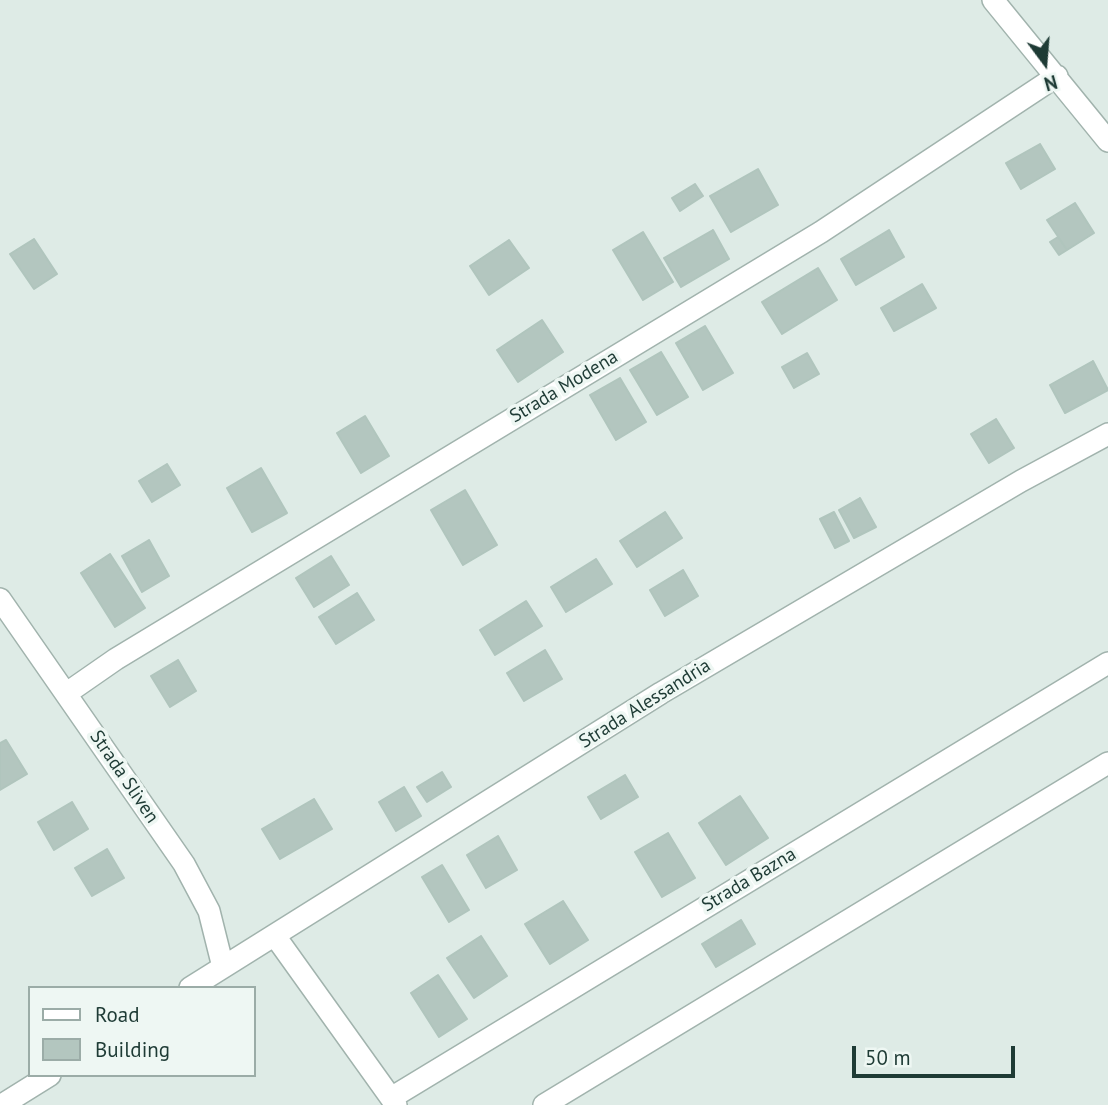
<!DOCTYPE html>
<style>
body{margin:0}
#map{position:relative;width:1108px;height:1105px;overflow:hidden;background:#deebe6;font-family:"PT Sans",sans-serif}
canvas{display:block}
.legend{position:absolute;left:28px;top:986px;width:228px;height:91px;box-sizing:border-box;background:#eef7f3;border:2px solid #9baca7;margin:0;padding:9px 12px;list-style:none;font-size:21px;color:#1e3b35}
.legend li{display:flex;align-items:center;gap:14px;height:35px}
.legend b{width:35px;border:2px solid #9baca7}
.north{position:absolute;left:1010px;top:28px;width:70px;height:70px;-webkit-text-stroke:5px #eef7f3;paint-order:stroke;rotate:164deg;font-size:19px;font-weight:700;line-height:28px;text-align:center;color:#1e3b35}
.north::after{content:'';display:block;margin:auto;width:24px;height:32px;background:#1e3b35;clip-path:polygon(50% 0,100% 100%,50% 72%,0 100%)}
.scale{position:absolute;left:852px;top:1046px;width:163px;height:32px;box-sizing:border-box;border:4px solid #1e3b35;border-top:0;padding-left:9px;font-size:21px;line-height:24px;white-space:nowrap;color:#1e3b35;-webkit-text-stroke:5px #eef7f3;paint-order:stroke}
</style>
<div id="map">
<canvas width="1108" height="1105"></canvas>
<ul class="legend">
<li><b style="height:9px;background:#fff"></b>Road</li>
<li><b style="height:19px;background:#b3c6bf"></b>Building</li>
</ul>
<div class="north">N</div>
<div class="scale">50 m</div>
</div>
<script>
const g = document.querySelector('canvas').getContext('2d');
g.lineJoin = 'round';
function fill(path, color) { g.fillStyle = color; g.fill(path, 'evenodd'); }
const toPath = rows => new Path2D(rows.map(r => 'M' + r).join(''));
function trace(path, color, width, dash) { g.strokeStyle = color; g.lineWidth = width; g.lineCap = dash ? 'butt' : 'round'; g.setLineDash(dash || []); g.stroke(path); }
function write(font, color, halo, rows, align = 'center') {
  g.font = font + ' "PT Sans",sans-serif'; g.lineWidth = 7; g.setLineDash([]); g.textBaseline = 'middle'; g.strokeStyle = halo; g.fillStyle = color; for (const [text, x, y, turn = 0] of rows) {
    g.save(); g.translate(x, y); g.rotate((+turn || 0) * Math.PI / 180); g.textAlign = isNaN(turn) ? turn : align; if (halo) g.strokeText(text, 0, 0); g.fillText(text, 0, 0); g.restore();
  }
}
const building = toPath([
 [1040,144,1055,169,1021,189,1006,163,1040,144],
 [758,169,778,205,731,232,710,196,758,169],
 [695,184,703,196,680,211,672,198,695,184],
 [1075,203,1094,233,1067,250,1047,220,1075,203],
 [713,230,729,259,681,287,664,258,713,230],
 [889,230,904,257,856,285,841,259,889,230],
 [643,232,673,282,643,300,613,250,643,232],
 [1058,237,1067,250,1059,255,1050,242,1058,237],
 [34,239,57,274,34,289,10,254,34,239],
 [509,240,529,268,489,295,470,266,509,240],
 [818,268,837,300,782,334,762,302,818,268],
 [922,284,936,308,894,331,881,308,922,284],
 [542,320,563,352,518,382,497,350,542,320],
 [705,326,733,373,703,390,676,343,705,326],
 [661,352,688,397,657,415,630,370,661,352],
 [807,353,819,374,794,388,782,367,807,353],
 [1093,361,1108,390,1065,413,1050,385,1093,361],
 [620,378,646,422,616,440,590,395,620,378],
 [365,416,389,456,361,473,337,433,365,416],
 [996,419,1014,448,989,463,971,434,996,419],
 [167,464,180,485,152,502,139,481,167,464],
 [261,468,287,513,252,532,227,488,261,468],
 [465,490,497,545,463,565,431,510,465,490],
 [860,498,876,527,854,538,839,510,860,498],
 [665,512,682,538,637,567,620,541,665,512],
 [834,512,849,541,835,548,820,519,834,512],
 [149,540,169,576,142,592,122,556,149,540],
 [110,554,145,608,115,627,81,573,110,554],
 [331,556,349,585,314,607,296,578,331,556],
 [596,559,612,584,566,612,551,587,596,559],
 [683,570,698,596,665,616,650,590,683,570],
 [357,593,374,620,336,644,319,617,357,593],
 [526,601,542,626,495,655,480,630,526,601],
 [545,650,562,679,524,701,507,673,545,650],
 [178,660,196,691,170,707,151,676,178,660],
 [6,740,27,774,0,790,0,743,6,740],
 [442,772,451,787,427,802,417,787,442,772],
 [625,775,638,797,601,819,588,797,625,775],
 [404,787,421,816,396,831,379,802,404,787],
 [740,796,768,838,726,865,699,823,740,796],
 [314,799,332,829,280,859,262,829,314,799],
 [72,802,88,829,54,850,38,822,72,802],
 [668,833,695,878,662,897,635,852,668,833],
 [498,836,517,870,486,888,467,855,498,836],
 [107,849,124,878,92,896,75,868,107,849],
 [442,865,469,910,449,922,422,877,442,865],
 [563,901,588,940,550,964,525,924,563,901],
 [741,920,755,944,716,967,702,944,741,920],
 [481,936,507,976,474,998,447,958,481,936],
 [438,975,467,1019,439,1037,411,993,438,975]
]);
fill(building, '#b3c6bf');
trace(building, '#b0c5bd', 2);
const minor = toPath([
 [993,0,1108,141],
 [0,599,184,864,209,911,223,967],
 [67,693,116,659,821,232,1057,76],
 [275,936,396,1105],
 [190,988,661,693,1021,481,1108,434],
 [391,1098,1108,663],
 [2,1105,50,1075],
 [544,1105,1108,763]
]);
trace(minor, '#a1b3ad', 24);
trace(minor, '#fff', 21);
write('19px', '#1e3b35', '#eef7f3', [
 ["Strada Modena",564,387,-31],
 ["Strada Alessandria",645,704,-32],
 ["Strada Sliven",124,777,56],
 ["Strada Bazna",749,880,-31]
]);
</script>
